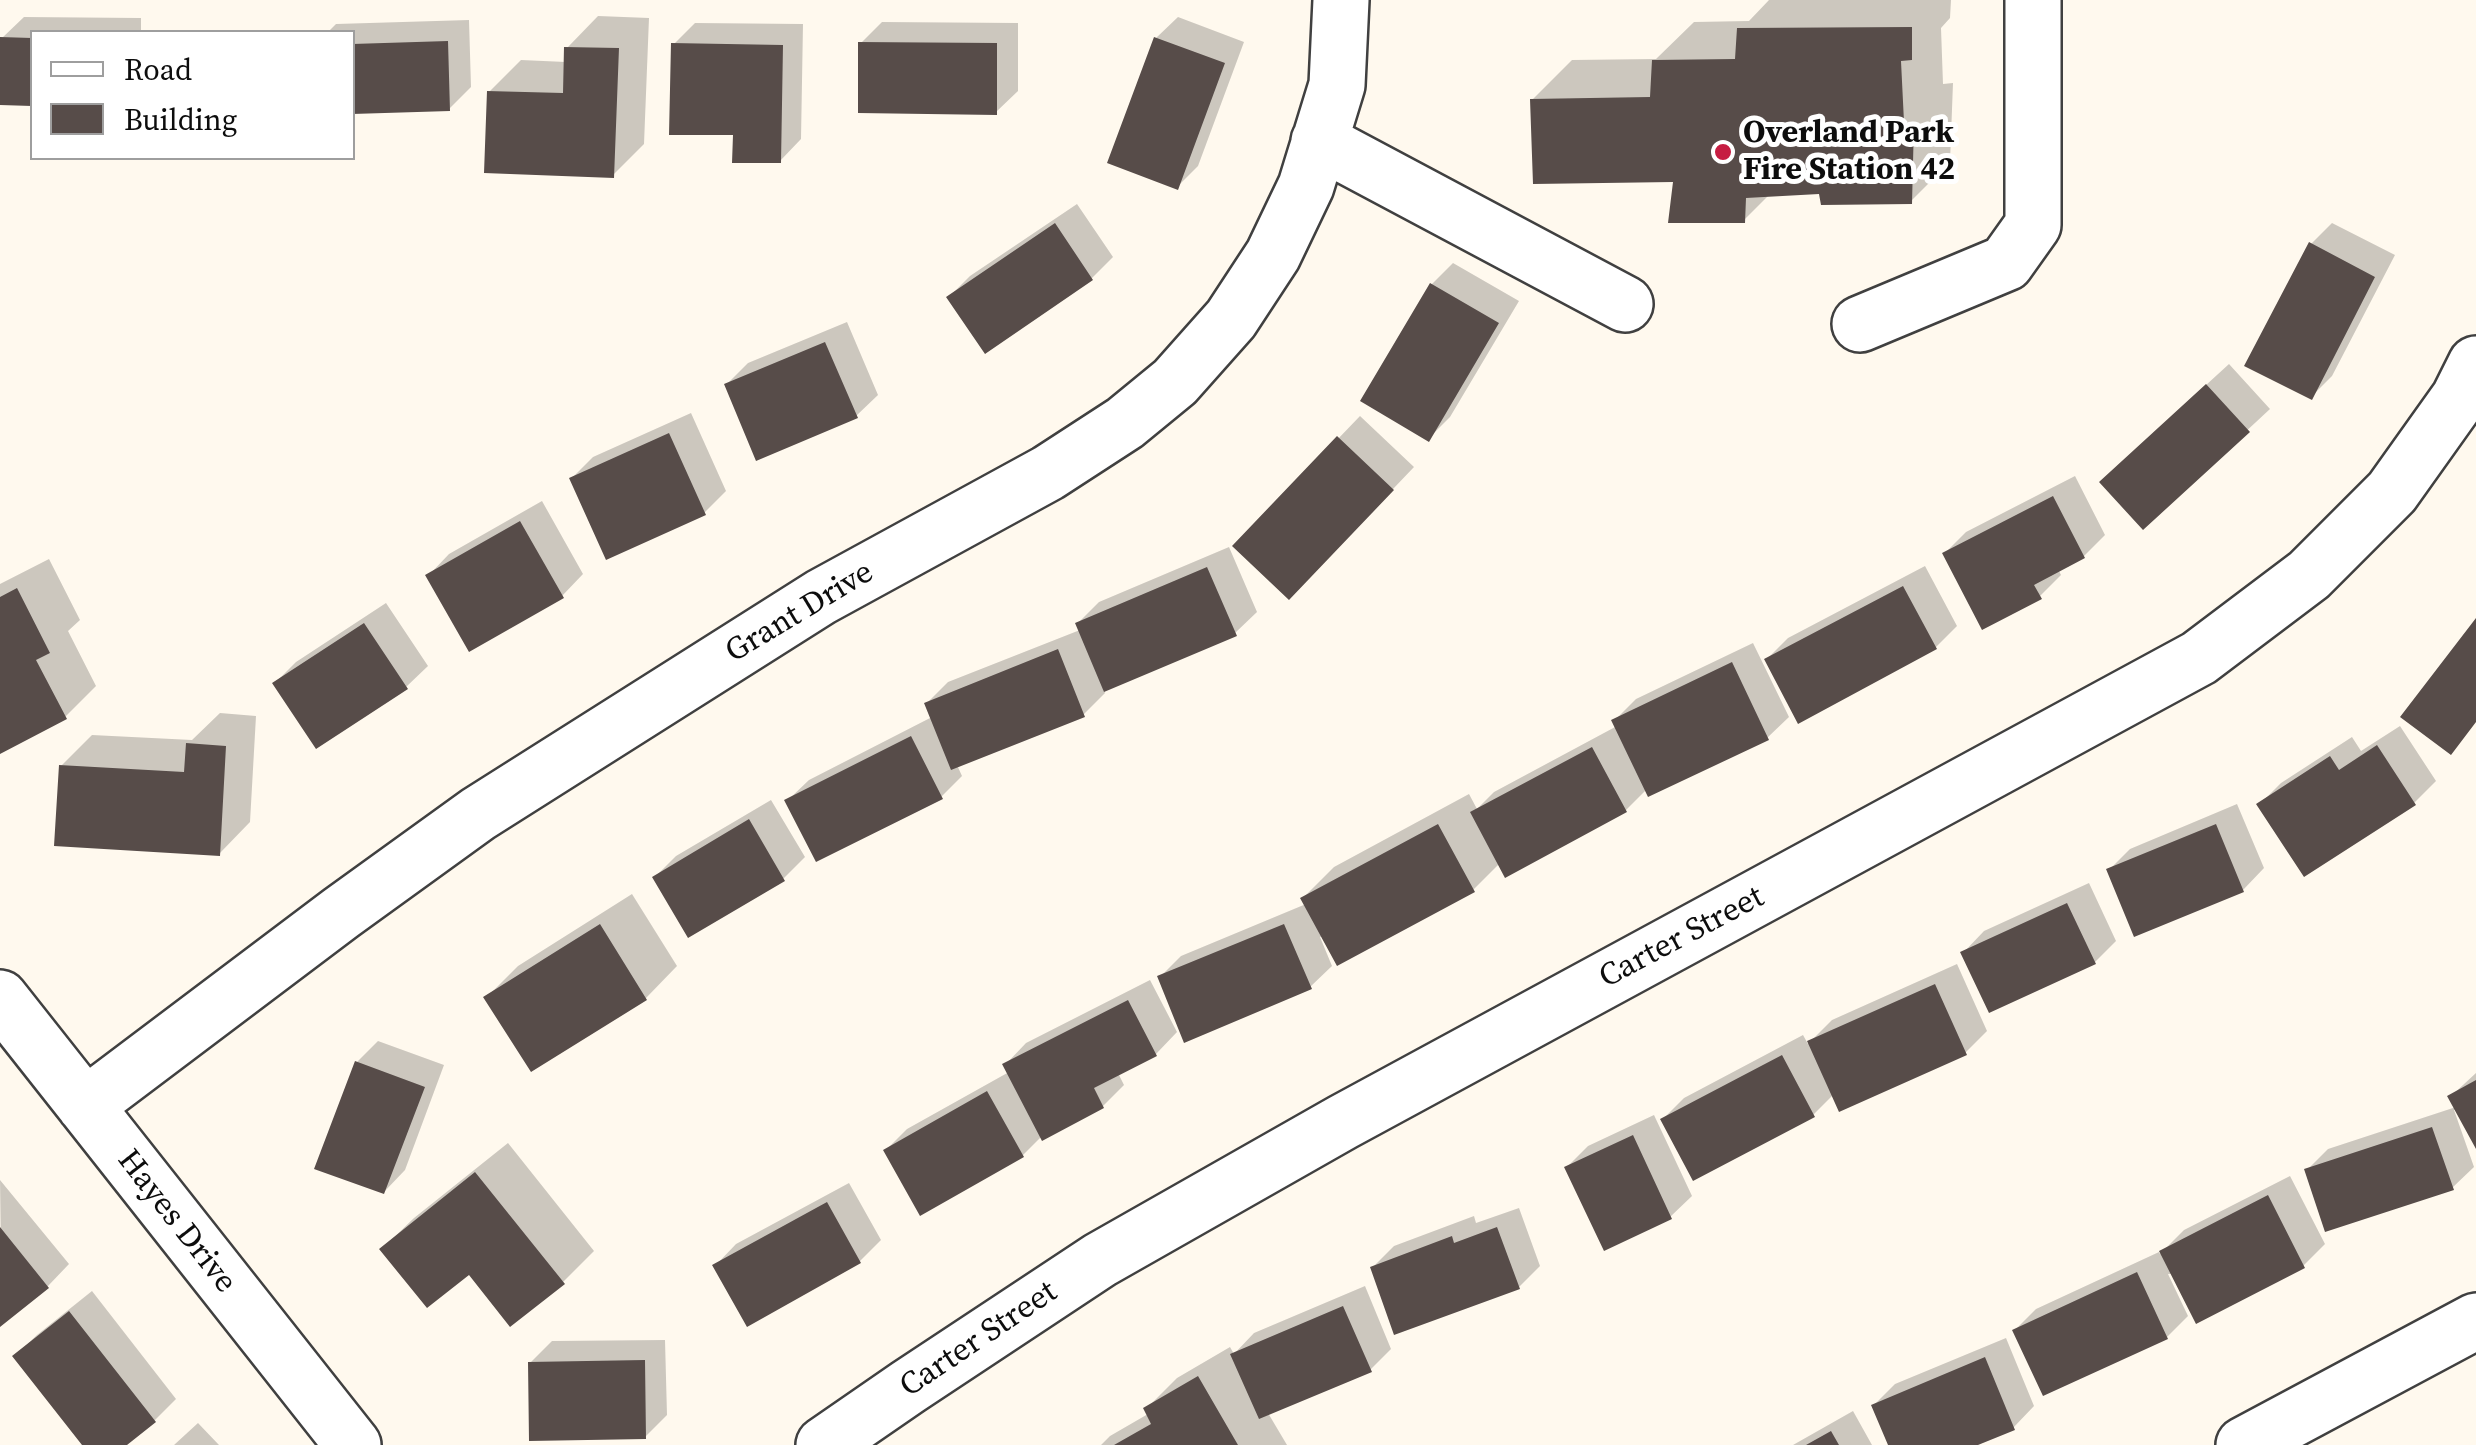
<!DOCTYPE html>
<style>
body{margin:0}
#map{position:relative;width:2476px;height:1445px;overflow:hidden;background:#fff9ee;font-family:"Source Serif 4",serif}
canvas{display:block}
.legend{position:absolute;left:30px;top:30px;width:325px;height:130px;box-sizing:border-box;background:#fff;border:2px solid #9e9e9e;margin:0;padding:12px 18px;list-style:none;font-size:30px;color:#0d0d0d}
.legend li{display:flex;align-items:center;gap:20px;height:50px}
.legend b{width:50px;border:2px solid #9e9e9e}
</style>
<div id="map">
<canvas width="2476" height="1445"></canvas>
<ul class="legend">
<li><b style="height:12px;background:#fff"></b>Road</li>
<li><b style="height:28px;background:#574c49"></b>Building</li>
</ul>
</div>
<script>
const g = document.querySelector('canvas').getContext('2d');
g.lineJoin = 'round';
function fill(path, color) { g.fillStyle = color; g.fill(path, 'evenodd'); }
const toPath = rows => new Path2D(rows.map(r => 'M' + r).join(''));
function trace(path, color, width, dash) { g.strokeStyle = color; g.lineWidth = width; g.lineCap = dash ? 'butt' : 'round'; g.setLineDash(dash || []); g.stroke(path); }
function write(font, color, halo, rows, align = 'center') {
  g.font = font + ' "Source Serif 4",serif'; g.lineWidth = 10; g.setLineDash([]); g.textBaseline = 'middle'; g.strokeStyle = halo; g.fillStyle = color; for (const [text, x, y, turn = 0] of rows) {
    g.save(); g.translate(x, y); g.rotate((+turn || 0) * Math.PI / 180); g.textAlign = isNaN(turn) ? turn : align; if (halo) g.strokeText(text, 0, 0); g.fillText(text, 0, 0); g.restore();
  }
}
fill(toPath([
 [1769,0,1951,0,1950,18,1941,28,1943,84,1953,83,1950,162,1910,202,1821,191,1770,194,1744,220,1532,100,1572,60,1656,59,1694,22,1749,21],
 [598,16,649,18,644,144,613,175,489,92,521,60,566,62,567,48],
 [24,17,141,18,141,32,32,32,32,103,1,103,2,38],
 [1178,17,1244,42,1198,166,1177,187,1156,38],
 [469,20,471,87,449,109,352,112,352,32,328,32,336,24],
 [882,22,1018,23,1018,91,996,112,861,43],
 [695,23,803,24,801,139,780,161,735,133,674,44],
 [307,31,307,32,230,32],
 [1077,204,1113,257,1092,278,949,297,970,276],
 [2332,223,2395,255,2332,376,2311,397,2311,244],
 [1453,263,1519,301,1450,417,1429,438,1432,284],
 [847,322,878,395,856,416,727,384,748,363],
 [2229,364,2270,409,2143,527,2123,461],
 [691,413,726,491,704,513,572,478,593,457],
 [1360,416,1414,467,1310,576,1235,546],
 [2075,476,2105,535,2084,556,2058,569,2061,575,2040,596,1945,553,1966,532],
 [542,501,583,574,562,596,428,576,449,554],
 [1229,547,1257,612,1235,633,1103,689,1105,693,1083,715,957,765,962,776,941,797,787,801,809,780,932,717,927,703,948,682,1080,630,1078,623,1099,602],
 [49,559,80,620,68,631,96,686,65,717,0,751,0,584],
 [1925,566,1957,626,1936,647,1767,659,1788,638],
 [386,603,428,666,406,687,275,683,296,662],
 [1753,643,1789,717,1767,738,1647,789,1626,810,1500,863,1473,890,1320,937,1332,966,1310,987,1160,977,1181,956,1306,904,1303,898,1334,867,1469,794,1477,809,1494,792,1617,726,1614,721,1636,699],
 [220,713,256,716,250,822,219,854,61,766,92,735,192,740],
 [2400,726,2436,781,2414,803,2260,804,2281,783,2352,737,2361,751],
 [771,800,805,857,784,878,689,935,655,877,676,856],
 [2237,804,2264,868,2243,890,2109,870,2130,849],
 [2089,883,2116,941,2095,962,1963,953,1984,931],
 [632,894,677,966,646,998,531,1069,487,997,518,966],
 [1957,964,1987,1031,1965,1053,1834,1094,1813,1115,1663,1119,1684,1098,1803,1035,1808,1044,1832,1020],
 [1150,980,1177,1032,1156,1054,1118,1073,1124,1085,1103,1106,1042,1136,1023,1155,886,1150,907,1129,1009,1072,1005,1065,1026,1043],
 [378,1041,444,1065,405,1170,384,1192,357,1062],
 [2476,1073,2476,1144,2457,1109,2454,1110,2474,1167,2452,1188,2307,1170,2328,1149,2456,1107,2450,1097],
 [1654,1115,1692,1196,1670,1217,1567,1167,1588,1146],
 [508,1143,594,1251,563,1282,470,1272,382,1249,414,1218],
 [2290,1176,2325,1244,2303,1266,2168,1274,2188,1316,2167,1337,2015,1330,2036,1309,2159,1252,2160,1254,2184,1230],
 [0,1180,69,1264,48,1286,2,1323],
 [849,1183,881,1240,860,1261,715,1266,736,1244],
 [1519,1208,1540,1266,1519,1287,1372,1268,1394,1246,1474,1216,1476,1223],
 [1365,1286,1391,1349,1370,1370,1268,1413,1287,1445,1101,1445,1110,1436,1148,1414,1146,1409,1177,1378,1230,1347,1234,1354,1254,1333],
 [92,1291,176,1399,155,1420,123,1445,85,1445,15,1356,37,1335],
 [2006,1338,2034,1406,2013,1428,1971,1445,1890,1445,1874,1405,1895,1384],
 [665,1340,667,1415,645,1437,530,1363,552,1341],
 [1853,1411,1872,1445,1793,1445],
 [198,1423,219,1445,174,1445]
]), '#0003');
fill(toPath([
 [1912,27,1912,60,1901,61,1904,122,1914,122,1912,204,1821,205,1819,194,1746,198,1745,223,1668,223,1673,182,1533,184,1530,99,1650,97,1652,60,1735,59,1737,28],
 [0,37,32,38,32,106,0,105],
 [1154,37,1225,63,1178,190,1107,163],
 [448,41,450,111,352,114,352,44],
 [858,42,997,43,997,115,858,113],
 [671,43,783,45,781,163,732,163,733,135,669,135],
 [564,47,619,48,614,178,484,173,487,91,563,93],
 [1055,223,1093,280,985,354,946,297],
 [2309,242,2375,277,2312,400,2244,366],
 [1430,283,1499,323,1429,442,1360,401],
 [825,342,858,418,756,461,724,384],
 [2206,384,2250,432,2143,530,2099,482],
 [669,433,706,515,606,560,569,478],
 [1337,436,1394,490,1289,600,1232,546],
 [2053,496,2085,558,2034,585,2042,599,1982,630,1942,553],
 [520,521,564,598,469,652,425,575],
 [1207,567,1237,636,1104,692,1075,623],
 [1903,586,1937,649,1798,724,1764,659],
 [17,588,50,653,36,660,67,719,0,754,0,597],
 [2476,618,2476,722,2451,755,2400,717],
 [364,623,408,689,316,749,272,683],
 [1058,649,1085,717,951,770,924,703],
 [1732,662,1769,740,1648,797,1611,720],
 [911,736,943,799,816,862,784,800],
 [186,743,226,746,220,856,54,846,59,765,184,772],
 [2377,745,2416,805,2304,877,2256,804,2330,756,2339,770],
 [1592,747,1627,812,1505,878,1470,812],
 [749,819,785,881,688,938,652,877],
 [1438,824,1475,892,1337,966,1300,898],
 [2216,824,2244,892,2134,937,2106,869],
 [2067,903,2096,964,1989,1013,1960,952],
 [600,924,647,1000,531,1072,483,997],
 [1284,924,1312,989,1184,1043,1157,976],
 [1935,984,1967,1055,1839,1112,1807,1041],
 [1128,1000,1157,1056,1094,1088,1104,1108,1042,1141,1002,1064],
 [1782,1055,1815,1117,1693,1181,1660,1119],
 [355,1061,425,1087,384,1194,314,1169],
 [2476,1080,2476,1149,2447,1096],
 [987,1091,1024,1157,920,1216,883,1150],
 [2432,1127,2454,1190,2325,1232,2304,1169],
 [1633,1135,1672,1219,1604,1251,1564,1167],
 [475,1172,565,1284,510,1327,469,1275,427,1308,379,1249],
 [2268,1195,2305,1268,2196,1324,2159,1251],
 [827,1202,861,1263,747,1327,712,1265],
 [0,1227,49,1288,0,1327],
 [1497,1227,1520,1289,1394,1335,1370,1267,1452,1236,1454,1243],
 [2137,1272,2168,1339,2043,1396,2012,1330],
 [1343,1306,1372,1372,1259,1419,1230,1354],
 [69,1311,156,1422,127,1445,82,1445,12,1356],
 [1985,1357,2015,1430,1978,1445,1888,1445,1871,1405],
 [645,1360,646,1439,529,1441,528,1362],
 [1198,1376,1238,1445,1114,1445,1151,1424,1143,1408],
 [1831,1431,1839,1445,1806,1445]
]), '#574c49');
const minor = toPath([
 [1319,141,1625,304],
 [1860,324,2006,263,2033,225,2033,0],
 [0,998,353,1445],
 [85,1106,341,913,478,814,821,597,1048,473,1125,423,1175,382,1231,319,1273,255,1306,186,1337,85,1341,0],
 [824,1445,908,1387,1100,1260,1343,1122,2199,658,2309,575,2392,492,2459,398,2476,364],
 [2244,1445,2476,1321]
]);
trace(minor, '#404040', 60);
trace(minor, '#fff', 55);
for (const [x, y, r, color] of [
 [1723,152,10,"#c61d42"]
]) { const dot = new Path2D(); dot.arc(x, y, r, 0, 2 * Math.PI); g.fillStyle = color; g.fill(dot); trace(dot, '#fff', 4); }
write('bold 32px', '#0d0d0d', '#fff', [
 ["Overland Park",1743,134],
 ["Fire Station 42",1743,171]
], 'left');
write('32px', '#0d0d0d', '#fff', [
 ["Grant Drive",800,613,-31],
 ["Carter Street",1682,938,-28],
 ["Hayes Drive",176,1222,52],
 ["Carter Street",979,1340,-34]
]);
</script>
